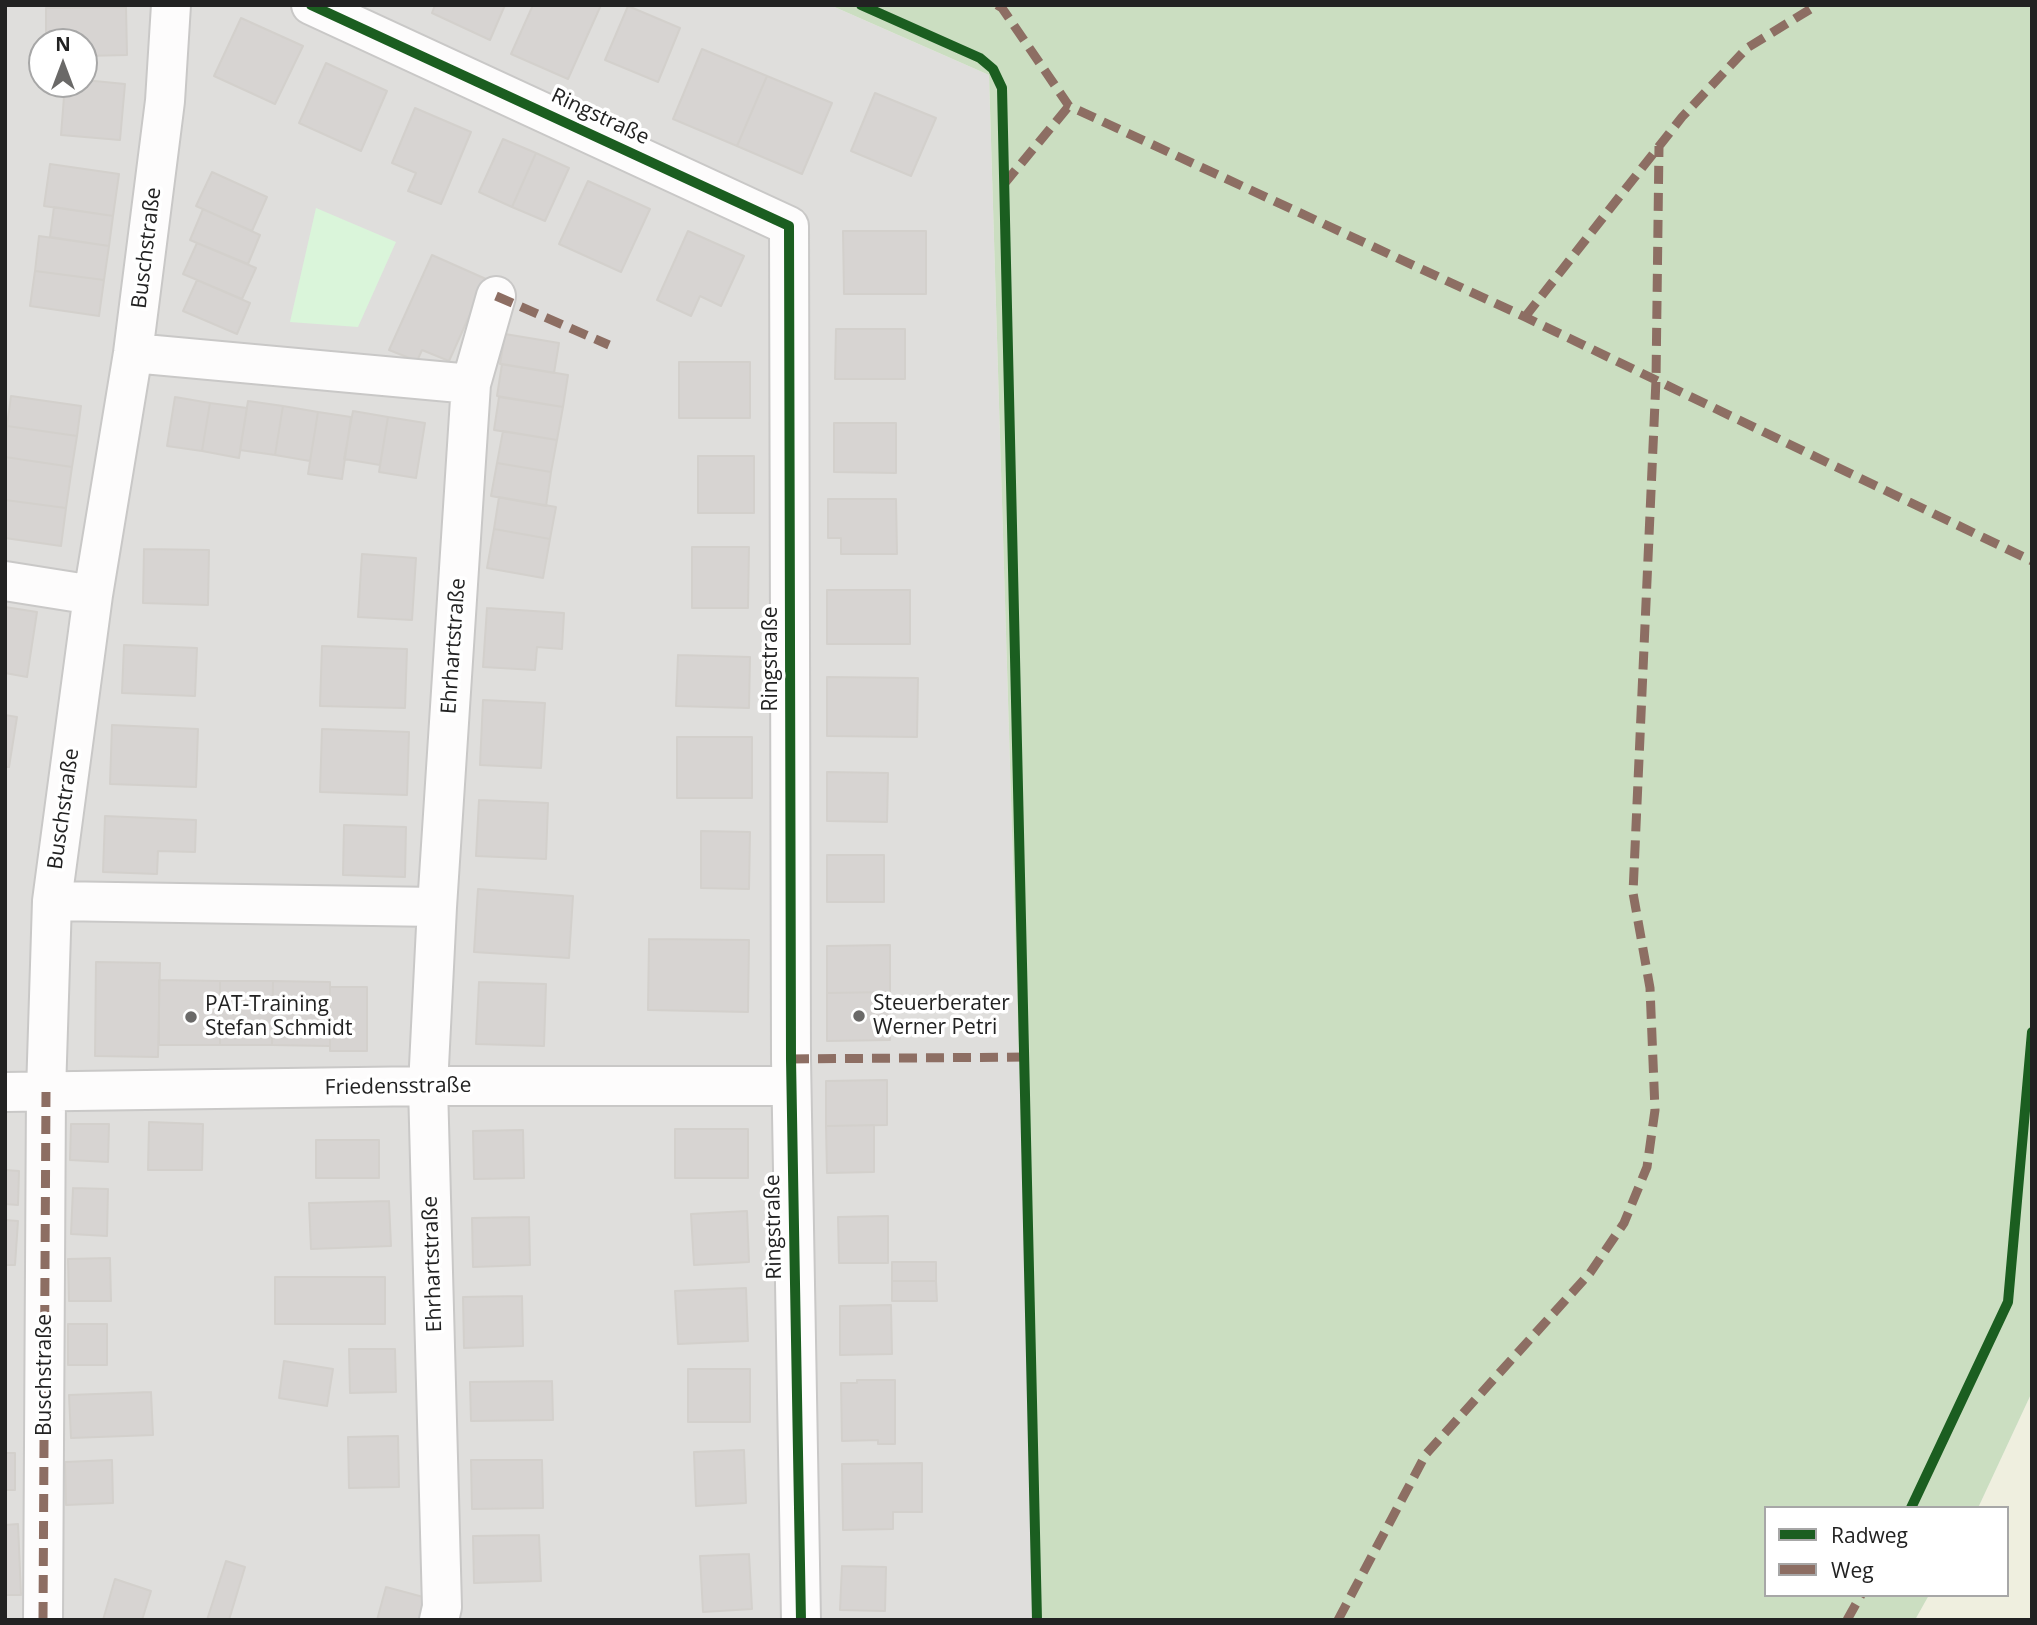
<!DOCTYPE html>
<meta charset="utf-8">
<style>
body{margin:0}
#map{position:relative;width:2037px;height:1625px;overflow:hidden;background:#f0eeeb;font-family:"Open Sans",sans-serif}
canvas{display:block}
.frame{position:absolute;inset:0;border:7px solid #222;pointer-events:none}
.legend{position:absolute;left:1764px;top:1506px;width:245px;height:91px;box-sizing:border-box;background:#fff;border:2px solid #a7a7a7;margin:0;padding:9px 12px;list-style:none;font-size:21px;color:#222}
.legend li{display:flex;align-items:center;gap:14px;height:35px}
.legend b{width:35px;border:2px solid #a7a7a7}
.north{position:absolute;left:28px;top:28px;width:70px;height:70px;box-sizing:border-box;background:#fff;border:2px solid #a7a7a7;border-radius:50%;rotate:0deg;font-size:19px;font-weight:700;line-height:28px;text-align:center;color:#222}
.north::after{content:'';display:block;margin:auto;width:24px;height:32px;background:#6a6968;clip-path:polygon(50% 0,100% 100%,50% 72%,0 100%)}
</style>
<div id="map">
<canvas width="2037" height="1625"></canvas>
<div class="frame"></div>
<ul class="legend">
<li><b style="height:9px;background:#1b5e20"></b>Radweg</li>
<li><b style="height:9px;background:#8d6e63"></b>Weg</li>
</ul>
<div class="north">N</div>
</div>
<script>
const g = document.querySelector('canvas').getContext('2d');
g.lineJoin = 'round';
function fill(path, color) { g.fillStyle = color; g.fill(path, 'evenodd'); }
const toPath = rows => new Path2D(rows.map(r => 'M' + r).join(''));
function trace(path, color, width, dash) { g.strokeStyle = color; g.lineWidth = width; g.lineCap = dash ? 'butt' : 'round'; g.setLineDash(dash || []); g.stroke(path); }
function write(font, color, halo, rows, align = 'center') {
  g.font = font + ' "Open Sans",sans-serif'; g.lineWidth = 7; g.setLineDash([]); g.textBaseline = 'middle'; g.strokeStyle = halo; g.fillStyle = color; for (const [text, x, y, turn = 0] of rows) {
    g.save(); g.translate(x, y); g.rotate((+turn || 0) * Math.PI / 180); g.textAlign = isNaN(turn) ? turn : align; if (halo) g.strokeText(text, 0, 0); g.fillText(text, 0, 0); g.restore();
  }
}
fill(toPath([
 [5,5,830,5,989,75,1036,1620,5,1620],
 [42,42,84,42,84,84,42,84]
]), '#dfdedc');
fill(toPath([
 [2032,1392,2032,1620,1915,1620,1929,1595,2007,1595,2007,1508,1978,1508]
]), '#efefdf');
fill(toPath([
 [830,5,2032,5,2032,1392,1978,1508,1766,1508,1766,1595,1929,1595,1915,1620,1036,1620,989,75]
]), '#cbdec1');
fill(toPath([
 [316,208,396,242,358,327,290,322]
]), '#daf5da');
const building = toPath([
 [435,5,505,5,490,40,432,13,435,5],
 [533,5,601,5,568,79,511,54,533,5],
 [628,6,680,28,658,82,605,60,628,6],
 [126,7,127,55,84,56,84,42,46,42,46,8,126,7],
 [241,18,303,46,275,104,214,76,241,18],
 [702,49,767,76,737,146,673,119,702,49],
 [326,63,387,91,361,151,299,123,326,63],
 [767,76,832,103,802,174,737,146,767,76],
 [84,80,125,84,120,140,61,135,65,84,84,84,84,80],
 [875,93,936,118,911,176,851,151,875,93],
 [415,108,471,132,441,204,408,191,416,173,392,163,415,108],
 [503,139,536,153,512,207,479,192,503,139],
 [536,153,569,168,545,221,512,207,536,153],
 [50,164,119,174,113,216,44,206,50,164],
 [212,172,267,197,252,231,196,206,212,172],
 [588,181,650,209,621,272,559,244,588,181],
 [54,207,113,216,109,246,50,237,54,207],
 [203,209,260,235,248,264,190,240,203,209],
 [688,231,744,256,721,306,700,296,691,316,657,300,688,231],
 [843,231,926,231,926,294,844,294,843,231],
 [39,236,109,246,104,280,35,271,39,236],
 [197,243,256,268,242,299,183,274,197,243],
 [432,255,486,279,449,361,422,350,417,361,389,350,432,255],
 [35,271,104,280,99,316,30,306,35,271],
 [197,280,250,303,237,334,183,311,197,280],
 [836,329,905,329,905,379,835,379,836,329],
 [505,334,559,343,554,373,500,364,505,334],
 [679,362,750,362,750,418,679,418,679,362],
 [502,364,568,375,563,407,497,396,502,364],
 [11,396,81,406,77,436,7,426,11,396],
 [175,397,210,403,202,451,167,446,175,397],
 [499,397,563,407,557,440,494,430,499,397],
 [248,401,283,406,275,455,240,450,248,401],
 [210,403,247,408,239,458,202,451,210,403],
 [283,406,318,412,310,461,275,455,283,406],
 [353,411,388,417,380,465,344,459,353,411],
 [318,412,351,417,342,479,308,474,318,412],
 [388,417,425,423,416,478,379,472,388,417],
 [834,423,896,423,896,473,834,472,834,423],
 [7,426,77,436,72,467,5,457,7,426],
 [503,431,557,440,551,472,497,463,503,431],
 [698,456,754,456,754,513,698,513,698,456],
 [5,457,72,467,66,508,5,500,5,457],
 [497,463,551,472,546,506,491,496,497,463],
 [499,497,556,507,550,539,494,529,499,497],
 [828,499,896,499,897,554,841,554,841,538,828,538,828,499],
 [5,500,66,508,61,546,5,538,5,500],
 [494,529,550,539,543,578,487,568,494,529],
 [692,547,749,547,748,608,692,608,692,547],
 [144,549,209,550,208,605,143,603,144,549],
 [362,554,416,558,412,620,358,617,362,554],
 [827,590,910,590,910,644,827,644,827,590],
 [5,607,37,612,27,677,5,673,5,607],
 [487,608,564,613,562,649,537,647,535,670,483,667,487,608],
 [124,645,197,648,195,696,122,693,124,645],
 [322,646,407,649,405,708,320,706,322,646],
 [678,655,750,657,749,708,676,706,678,655],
 [827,677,918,678,917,737,827,736,827,677],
 [483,700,545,703,541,768,480,765,483,700],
 [5,715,17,717,9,767,5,767,5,715],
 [112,725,198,729,196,787,110,784,112,725],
 [322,729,409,732,407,795,320,792,322,729],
 [677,737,752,737,752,798,677,798,677,737],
 [827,772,888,773,887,822,827,821,827,772],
 [479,800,548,803,546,859,476,856,479,800],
 [105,816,196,820,195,852,158,851,157,874,103,872,105,816],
 [344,825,406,827,405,877,343,875,344,825],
 [701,831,750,832,749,889,701,888,701,831],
 [827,855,884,855,884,902,827,902,827,855],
 [478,889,573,896,569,958,474,952,478,889],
 [649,939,749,940,748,1012,648,1010,649,939],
 [890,945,890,992,827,993,827,946,890,945],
 [96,962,160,963,158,1057,95,1056,96,962],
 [159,980,220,981,220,1045,159,1045,159,980],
 [220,981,273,981,272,1045,220,1045,220,981],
 [273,981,330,982,330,1046,272,1045,273,981],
 [479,982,546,984,544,1046,476,1044,479,982],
 [330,987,367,987,367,1051,330,1051,330,987],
 [890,992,890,1040,827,1041,827,993,890,992],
 [887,1080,887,1125,826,1126,826,1081,887,1080],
 [149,1122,203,1124,202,1170,148,1170,149,1122],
 [71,1124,109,1124,108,1162,70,1160,71,1124],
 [874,1125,874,1172,827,1173,826,1126,874,1125],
 [675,1129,748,1129,748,1178,675,1178,675,1129],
 [523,1130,524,1178,474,1179,473,1131,523,1130],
 [316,1140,379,1140,379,1178,316,1178,316,1140],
 [5,1170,19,1171,18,1205,5,1204,5,1170],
 [73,1188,108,1189,107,1236,71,1234,73,1188],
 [389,1201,391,1246,311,1249,309,1203,389,1201],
 [747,1211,749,1262,694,1265,691,1214,747,1211],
 [888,1216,888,1263,839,1263,838,1217,888,1216],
 [529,1217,530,1265,473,1267,472,1218,529,1217],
 [5,1220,18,1221,15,1265,5,1265,5,1220],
 [110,1258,111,1301,69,1301,68,1259,110,1258],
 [892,1262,936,1262,936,1281,892,1281,892,1262],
 [275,1277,385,1277,385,1324,275,1324,275,1277],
 [892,1281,936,1281,937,1301,892,1301,892,1281],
 [746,1288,748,1341,678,1344,675,1291,746,1288],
 [522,1296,523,1346,464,1348,463,1297,522,1296],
 [891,1305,892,1354,840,1355,840,1306,891,1305],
 [68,1324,107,1324,107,1365,68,1365,68,1324],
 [349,1349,395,1349,396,1392,350,1393,349,1349],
 [284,1361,333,1369,327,1406,279,1398,284,1361],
 [688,1369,750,1369,750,1422,688,1422,688,1369],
 [857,1380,895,1380,895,1444,878,1444,878,1440,842,1441,841,1383,857,1383,857,1380],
 [552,1381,553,1420,471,1421,470,1382,552,1381],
 [151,1392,153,1435,71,1438,69,1395,151,1392],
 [398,1436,399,1487,349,1488,348,1437,398,1436],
 [744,1450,746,1503,696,1506,694,1452,744,1450],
 [5,1453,15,1453,15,1490,5,1490,5,1453],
 [112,1460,113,1503,66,1505,65,1462,112,1460],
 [471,1460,542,1460,543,1508,472,1509,471,1460],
 [922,1463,922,1512,893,1512,893,1529,843,1530,842,1464,922,1463],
 [18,1524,21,1595,5,1595,5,1525,18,1524],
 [539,1535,541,1581,474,1583,473,1536,539,1535],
 [749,1554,752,1609,703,1612,700,1556,749,1554],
 [226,1561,245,1567,229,1620,207,1620,226,1561],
 [842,1566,886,1567,885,1611,840,1610,842,1566],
 [115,1579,151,1591,142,1620,103,1620,115,1579],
 [386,1587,427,1598,421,1620,377,1620,386,1587]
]);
fill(building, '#d7d4d2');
trace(building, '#d3d0cc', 2);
const minor = toPath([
 [311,5,789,226,791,1059,801,1620],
 [133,353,471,384,437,907,428,1086,442,1607,439,1620],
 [471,384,496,296],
 [5,581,93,595],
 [52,901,437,907],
 [5,1092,428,1086,791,1086],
 [43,1620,46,1092,52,901,93,595,133,353,165,101,171,5]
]);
trace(minor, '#c9c8c7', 42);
trace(minor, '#fdfcfc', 38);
trace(toPath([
 [997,5,1002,8,1069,106,1525,317,2032,561],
 [1004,184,1069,106],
 [496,296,609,345],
 [1525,317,1682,117,1747,48,1817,5],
 [791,1059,1025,1057],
 [43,1620,46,1092],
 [1338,1620,1426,1454,1590,1273,1624,1223,1647,1167,1655,1110,1650,988,1633,893,1656,380,1659,146],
 [1847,1620,1861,1595]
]), '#8d6e63', 9, [18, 9]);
trace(toPath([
 [311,5,789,226,791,1059,801,1620],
 [861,5,980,58,993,69,1002,88,1037,1620],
 [1911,1508,2008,1302,2032,1032]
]), '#1b5e20', 10);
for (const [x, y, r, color] of [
 [859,1016,7,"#6a6968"],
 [191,1017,7,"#6a6968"]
]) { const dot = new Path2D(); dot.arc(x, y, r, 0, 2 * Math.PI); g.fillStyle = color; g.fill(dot); trace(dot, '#fff', 2.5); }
write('21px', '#222', '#fff', [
 ["Ringstraße",600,117,25],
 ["Buschstraße",147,248,-83],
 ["Ehrhartstraße",454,646,-86],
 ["Ringstraße",771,659,-90],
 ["Buschstraße",64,809,-82],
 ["Friedensstraße",398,1087,-1],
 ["Ringstraße",774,1227,-91],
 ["Ehrhartstraße",433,1264,-92],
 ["Buschstraße",45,1375,-90]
]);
write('21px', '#222', '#fff', [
 ["Steuerberater",873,1004],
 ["Werner Petri",873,1028],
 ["PAT-Training",205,1005],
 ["Stefan Schmidt",205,1029]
], 'left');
</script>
